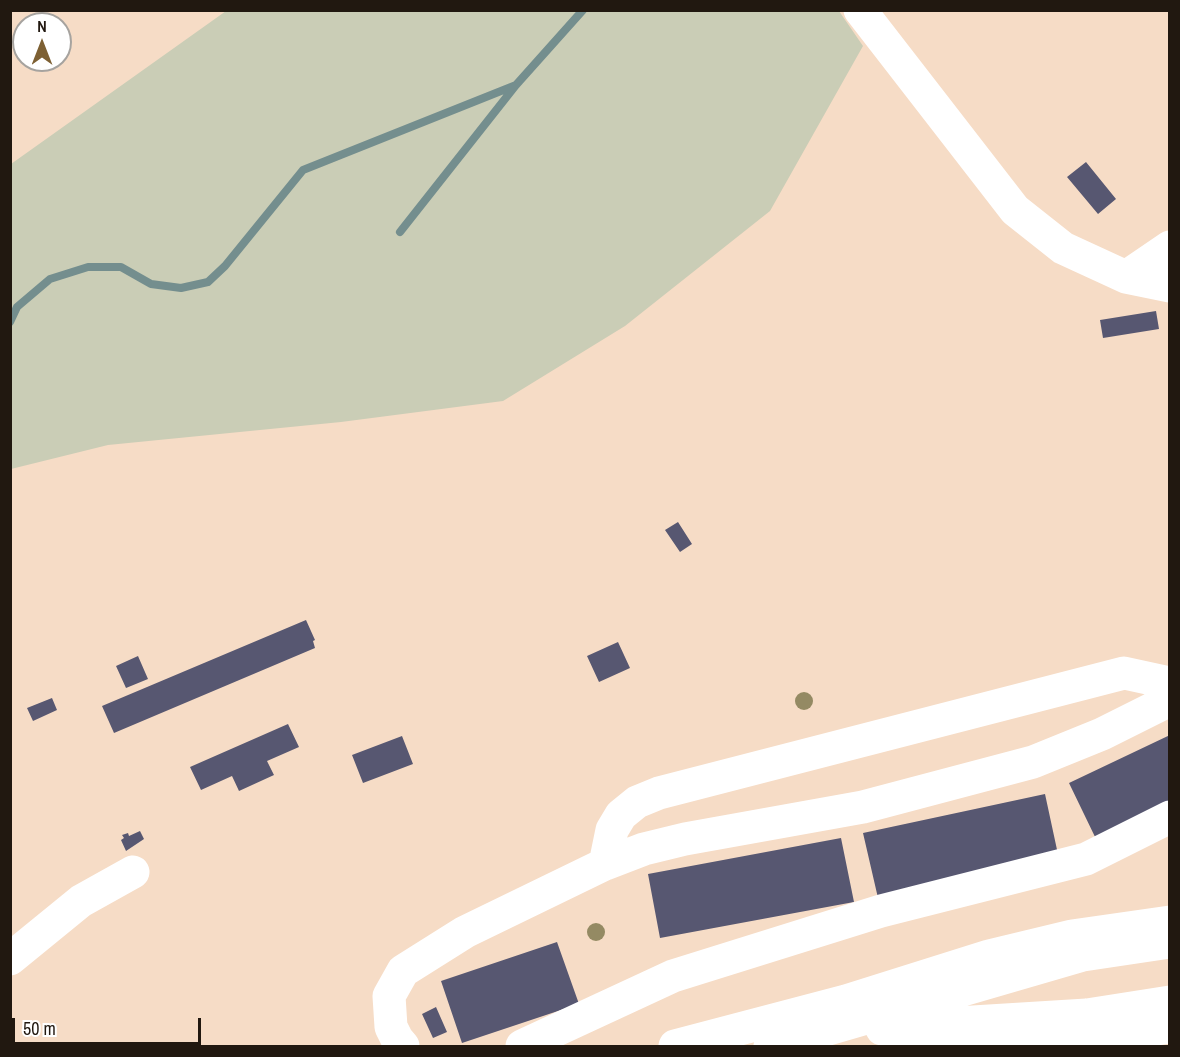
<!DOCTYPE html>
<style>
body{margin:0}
#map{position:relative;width:1180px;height:1057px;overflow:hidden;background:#f6dcc6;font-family:"Archivo Narrow",sans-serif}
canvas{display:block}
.frame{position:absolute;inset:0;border:12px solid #211810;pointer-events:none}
.north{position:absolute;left:12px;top:12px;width:60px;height:60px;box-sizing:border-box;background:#fff;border:2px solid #a6a39f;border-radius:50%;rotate:0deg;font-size:16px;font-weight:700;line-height:24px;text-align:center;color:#211810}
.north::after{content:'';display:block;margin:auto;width:21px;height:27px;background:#7d6033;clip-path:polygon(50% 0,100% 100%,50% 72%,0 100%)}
.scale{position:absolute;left:12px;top:1018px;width:189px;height:27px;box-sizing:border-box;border:3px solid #211810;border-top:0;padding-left:8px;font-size:18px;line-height:21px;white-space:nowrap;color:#211810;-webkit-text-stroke:4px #fff;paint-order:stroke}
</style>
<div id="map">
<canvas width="1180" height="1057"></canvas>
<div class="frame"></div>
<div class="north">N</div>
<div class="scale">50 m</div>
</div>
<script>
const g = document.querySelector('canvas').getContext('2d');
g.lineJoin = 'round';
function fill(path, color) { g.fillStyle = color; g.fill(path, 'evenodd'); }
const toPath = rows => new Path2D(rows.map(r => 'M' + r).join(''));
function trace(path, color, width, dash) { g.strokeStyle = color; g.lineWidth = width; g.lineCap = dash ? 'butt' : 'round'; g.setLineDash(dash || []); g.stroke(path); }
fill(toPath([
 [226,11,839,11,863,46,770,211,625,326,503,401,341,422,108,445,11,469,11,164]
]), '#cacdb6');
trace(toPath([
 [400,232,516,85,583,10],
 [10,322,17,307,50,279,88,267,121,267,151,284,181,288,208,282,225,266,303,170,516,85]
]), '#748e8e', 8);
fill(toPath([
 [1086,162,1116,199,1098,214,1067,177],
 [1156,311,1159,329,1103,338,1100,320],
 [678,522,692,544,680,552,665,530],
 [306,620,315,640,313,641,315,648,114,733,102,706],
 [618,642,630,668,599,682,587,656],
 [138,656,148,679,126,688,116,666],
 [52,698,57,710,33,721,27,708],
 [288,724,299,747,267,761,274,775,239,791,232,776,201,790,190,767],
 [1170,735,1170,806,1097,841,1069,783],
 [402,736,413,764,363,783,352,755],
 [1045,794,1059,859,878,898,863,833],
 [140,831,144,839,126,851,121,840,124,838,122,835,128,833,129,836],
 [841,838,854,902,660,938,648,874],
 [557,942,579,1004,462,1043,441,981],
 [436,1007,447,1032,433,1038,422,1014]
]), '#575771');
trace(toPath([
 [860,10,1015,210,1063,248,1126,277,1170,286],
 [1126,277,1170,247],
 [605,864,612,830,621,815,637,802,659,793,1124,673,1170,683],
 [10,959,81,901,133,872],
 [882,1029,908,1026,1087,1015,1170,1002],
 [403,1046,397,1039,391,1027,389,996,403,971,465,932,605,864,644,849,685,839,863,807,1033,762,1102,734,1170,700],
 [522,1046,673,976,881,911,1086,859,1170,817],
 [770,1046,1083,955,1170,942]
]), '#fff', 33);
trace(toPath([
 [675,1046,846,1001,989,956,1072,936,1170,922],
 [901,1046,929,1044,1039,1044,1090,1039,1170,1027]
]), '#fff', 33);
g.fillStyle = '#948a63';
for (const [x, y] of [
 [804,701],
 [596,932]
]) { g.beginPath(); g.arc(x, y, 9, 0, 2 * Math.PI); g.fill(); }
</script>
